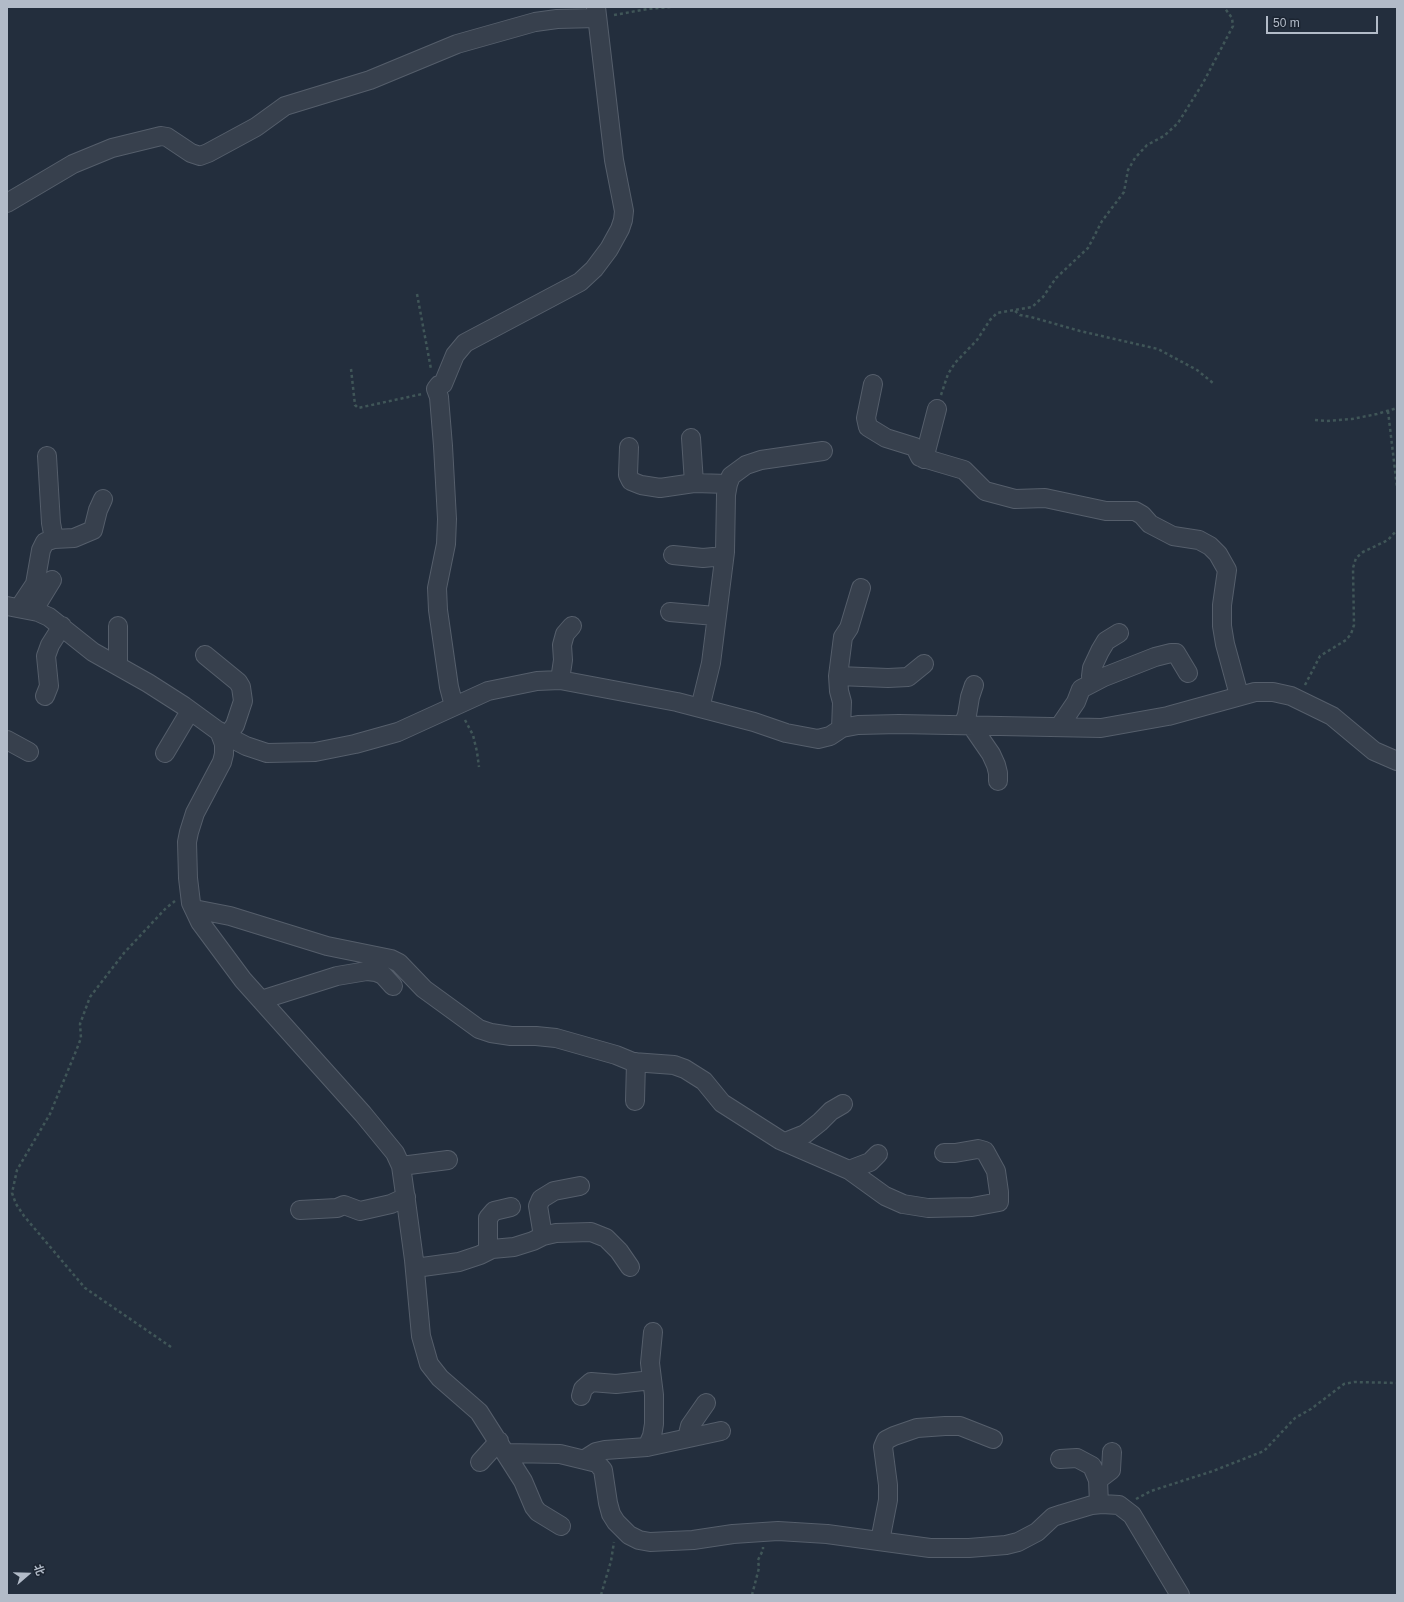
<!DOCTYPE html>
<meta charset="utf-8">
<style>
body{margin:0}
#map{position:relative;width:1404px;height:1602px;overflow:hidden;background:#232e3d;font-family:Arial,"Noto Sans SC",sans-serif}
canvas{display:block}
.frame{position:absolute;inset:0;border:8px solid #b2bbc8;pointer-events:none}
.north{position:absolute;left:8px;top:1554px;width:40px;height:40px;-webkit-text-stroke:3px #1c2532;paint-order:stroke;rotate:70deg;font-size:11px;font-weight:700;line-height:16px;text-align:center;color:#b2bbc8}
.north::after{content:'';display:block;margin:auto;width:14px;height:18px;background:#b2bbc8;clip-path:polygon(50% 0,100% 100%,50% 72%,0 100%)}
.scale{position:absolute;left:1266px;top:16px;width:112px;height:18px;box-sizing:border-box;border:2px solid #b2bbc8;border-top:0;padding-left:5px;font-size:12px;line-height:14px;white-space:nowrap;color:#b2bbc8;-webkit-text-stroke:3px #1c2532;paint-order:stroke}
</style>
<div id="map">
<canvas width="1404" height="1602"></canvas>
<div class="frame"></div>
<div class="north">北</div>
<div class="scale">50 m</div>
</div>
<script>
const g = document.querySelector('canvas').getContext('2d');
g.lineJoin = 'round';
const toPath = rows => new Path2D(rows.map(r => 'M' + r).join(''));
function trace(path, color, width, dash) { g.strokeStyle = color; g.lineWidth = width; g.lineCap = dash ? 'butt' : 'round'; g.setLineDash(dash || []); g.stroke(path); }
const street = toPath([
 [7,203,73,164,112,148,161,136,167,137,191,153,200,156,208,153,256,127,285,106,370,80,457,44,535,22,557,19,597,18],
 [873,384,866,418,868,427,886,438,915,447,920,457,964,470,985,491,1015,499,1045,498,1106,511,1135,511,1142,515,1150,524,1173,536,1199,540,1210,546,1218,554,1227,570,1222,605,1222,626,1225,644,1239,695],
 [691,438,694,483],
 [629,447,628,475,631,481,641,485,660,488,694,483,728,484],
 [47,456,51,523,54,539],
 [924,459,937,409],
 [673,555,703,558,724,556],
 [7,606,38,612,49,617,93,652,148,683,184,706,221,733,246,746,267,753,315,752,355,744,398,732,488,691,537,681,560,680,677,702,754,722,786,733,818,739,830,736,842,728,858,725,899,724,1101,728,1168,716,1255,692,1273,692,1291,696,1332,716,1374,751,1397,761],
 [19,608,35,584,41,550,45,542,54,539,74,538,93,530,98,510,103,499],
 [33,611,52,580],
 [670,612,715,616],
 [118,626,118,666],
 [205,655,238,682,241,687,243,701,235,725,227,736],
 [838,676,888,678,908,677,924,664],
 [560,680,563,660,562,645,565,634,572,626],
 [1093,682,1091,676,1092,668,1100,651,1106,641,1119,633],
 [45,696,49,686,46,656,50,645,62,626],
 [454,706,449,687,438,610,437,588,446,544,447,519,443,446,439,397,436,389,439,385,443,384,455,355,465,343,580,282,594,269,609,249,620,229,623,220,624,211,614,160,596,7],
 [700,708,711,663,725,552,726,495,728,484,731,476,746,465,761,460,823,451],
 [963,725,967,715,970,697,974,685],
 [971,725,991,754,996,765,998,773,998,781],
 [1059,727,1076,702,1081,689,1104,677,1155,657,1171,653,1176,653,1188,673],
 [841,729,842,702,839,691,838,676,843,637,849,628,861,588],
 [219,731,224,744,224,754,222,762,195,813,189,832,187,842,188,878,191,903,200,922,243,980,363,1114,395,1153,401,1166,406,1201,414,1260,421,1336,429,1364,440,1378,479,1412,523,1481,534,1507,538,1512,561,1526],
 [7,740,29,752],
 [165,753,190,711],
 [194,909,230,916,327,946,391,959,399,963,424,989,479,1029,491,1033,511,1036,536,1036,556,1038,616,1055,633,1062,674,1065,685,1069,704,1081,722,1103,780,1140,849,1170,885,1196,903,1204,928,1208,972,1207,999,1202,999,1192,996,1171,985,1151,978,1149,955,1153,944,1153],
 [261,1000,337,976,367,971,376,972,383,975,393,986],
 [635,1101,636,1062],
 [785,1142,805,1134,820,1122,831,1111,843,1104],
 [401,1166,448,1160],
 [849,1170,870,1162,878,1154],
 [300,1210,337,1208,344,1205,360,1211,391,1204,406,1197],
 [543,1236,538,1206,541,1199,554,1191,580,1186],
 [488,1251,488,1218,494,1211,511,1207],
 [415,1268,459,1262,480,1255,492,1249,514,1247,533,1241,543,1236,556,1233,591,1232,606,1238,619,1251,630,1267],
 [581,1396,583,1389,591,1382,616,1384,652,1380],
 [687,1438,690,1426,706,1403],
 [647,1447,652,1436,654,1424,654,1395,650,1363,653,1332],
 [506,1453,560,1454,597,1463,603,1470,608,1503,611,1514,616,1522,629,1535,639,1540,650,1542,693,1540,733,1534,778,1531,827,1534,930,1548,969,1548,1006,1545,1018,1542,1037,1532,1053,1517,1062,1514,1092,1505,1102,1504,1119,1505,1132,1515,1180,1595],
 [585,1459,596,1452,605,1450,647,1447,721,1431],
 [1060,1459,1077,1458,1092,1466,1098,1480,1099,1504],
 [480,1462,499,1441],
 [1098,1480,1111,1470,1112,1452],
 [880,1541,888,1500,888,1485,883,1447,886,1440,894,1436,917,1428,945,1426,960,1426,993,1439]
]);
trace(street, '#555e6b', 20);
trace(toPath([
 [614,15,648,9,671,7],
 [417,294,431,369],
 [1015,311,1020,315,1031,317,1080,331,1158,349,1197,370,1213,383],
 [351,369,355,405,358,408,422,394],
 [941,395,948,374,955,363,977,340,990,320,997,313,1032,307,1043,297,1056,278,1088,248,1102,221,1124,192,1128,170,1135,158,1147,145,1164,136,1178,123,1203,83,1233,26,1232,18,1224,7],
 [1388,411,1397,487],
 [1315,420,1326,421,1352,419,1377,414,1397,408],
 [1305,685,1320,656,1346,640,1351,634,1354,625,1353,568,1356,558,1363,552,1388,540,1397,530],
 [465,720,473,735,477,752,479,767],
 [171,1347,85,1288,24,1216,16,1204,12,1193,17,1170,50,1114,76,1051,81,1038,80,1024,90,997,124,953,166,908,175,901],
 [1136,1499,1151,1491,1213,1471,1264,1451,1295,1418,1311,1409,1344,1384,1354,1382,1397,1383],
 [601,1595,611,1561,614,1542],
 [752,1595,759,1568,758,1560,763,1550,763,1547]
]), '#405658', 2.5, [3, 3]);
trace(street, '#37404d', 18);
</script>
